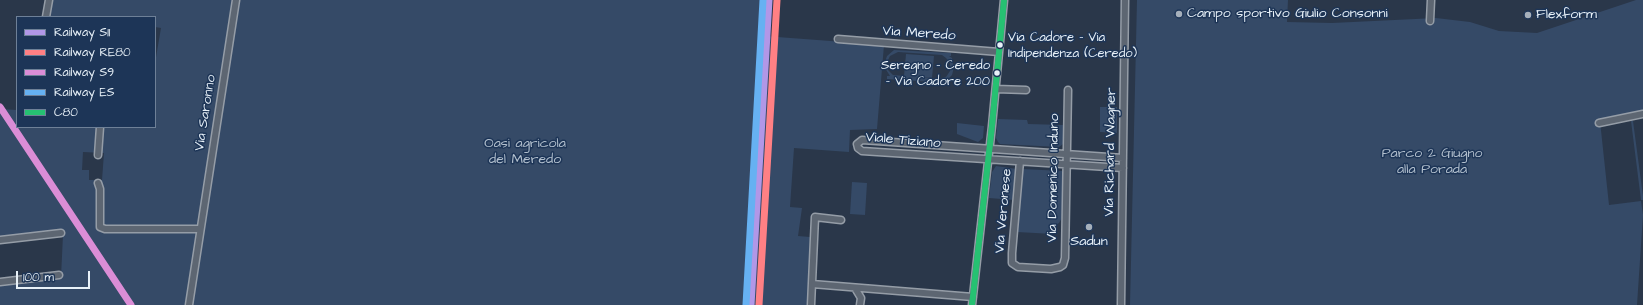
<!DOCTYPE html>
<style>
body{margin:0}
#map{position:relative;width:1643px;height:305px;overflow:hidden;background:#2a374a;font-family:"Architects Daughter",sans-serif}
canvas{display:block}
.legend{position:absolute;left:16px;top:16px;width:140px;height:112px;box-sizing:border-box;background:#1d3557;border:1px solid #6e8097;margin:0;padding:5px 7px;list-style:none;font-size:12px;color:#e8f1f8}
.legend li{display:flex;align-items:center;gap:8px;height:20px}
.legend b{width:20px;border:1px solid #6e8097}
.scale{position:absolute;left:16px;top:271px;width:74px;height:18px;box-sizing:border-box;border:2px solid #e8f1f8;border-top:0;padding-left:5px;font-size:12px;line-height:14px;white-space:nowrap;color:#e8f1f8;-webkit-text-stroke:3px #1d3557;paint-order:stroke}
</style>
<div id="map">
<canvas width="1643" height="305"></canvas>
<ul class="legend">
<li><b style="height:5px;background:#b197e7"></b>Railway S11</li>
<li><b style="height:5px;background:#ff8084"></b>Railway RE80</li>
<li><b style="height:5px;background:#db8dd6"></b>Railway S9</li>
<li><b style="height:5px;background:#66b1f2"></b>Railway ES</li>
<li><b style="height:5px;background:#26c172"></b>C80</li>
</ul>
<div class="scale">100 m</div>
</div>
<script>
const g = document.querySelector('canvas').getContext('2d');
g.lineJoin = 'round';
function fill(path, color) { g.fillStyle = color; g.fill(path, 'evenodd'); }
const toPath = rows => new Path2D(rows.map(r => 'M' + r).join(''));
function trace(path, color, width, dash) { g.strokeStyle = color; g.lineWidth = width; g.lineCap = dash ? 'butt' : 'round'; g.setLineDash(dash || []); g.stroke(path); }
function write(font, color, halo, rows, align = 'center') {
  g.font = font + ' "Architects Daughter",sans-serif'; g.lineWidth = 3; g.setLineDash([]); g.textBaseline = 'middle'; g.strokeStyle = halo; g.fillStyle = color; for (const [text, x, y, turn = 0] of rows) {
    g.save(); g.translate(x, y); g.rotate((+turn || 0) * Math.PI / 180); g.textAlign = isNaN(turn) ? turn : align; if (halo) g.strokeText(text, 0, 0); g.fillText(text, 0, 0); g.restore();
  }
}
fill(toPath([
 [52,0,766,0,764,36,884,45,877,129,850,130,849,152,794,148,790,207,802,208,798,236,810,237,808,305,0,305,0,284,61,277,63,235,62,230,0,237,0,109,17,110,17,127,155,127,155,63,161,28,155,27,155,17,50,16],
 [83,152,104,153,102,180,89,180,89,170,82,170],
 [1137,0,1288,0,1287,22,1332,23,1436,18,1470,22,1499,31,1537,33,1636,0,1643,0,1643,112,1600,121,1609,205,1641,201,1643,215,1637,305,1130,305],
 [894,50,951,53,951,56,949,56,952,58,954,67,952,75,948,79,949,80,949,83,887,79,887,76,890,76,885,68,885,62,887,56],
 [898,52,942,55,946,58,950,63,950,71,946,77,939,79,893,75,888,70,887,62,890,56],
 [906,54,934,56,932,78,904,76],
 [1100,107,1117,107,1117,133,1100,132],
 [998,119,1027,120,1028,124,1063,125,1063,144,1059,147,1000,144,998,142,996,138],
 [1631,121,1633,121,1643,196,1643,200,1641,200],
 [957,123,984,126,983,138,978,142,957,134],
 [996,166,1017,169,1014,200,989,198,992,172],
 [1022,169,1063,171,1063,216,1059,223,1054,226,1053,234,1017,232],
 [852,182,867,183,865,215,850,214]
]), '#354a67');
const minor = toPath([
 [46,17,49,0],
 [1430,21,1431,0],
 [838,39,999,52],
 [996,89,1026,90],
 [1599,123,1643,114],
 [98,155,100,127],
 [1020,161,1012,253,1012,263,1018,267,1051,269,1060,267,1063,265,1065,258,1068,90],
 [1123,168,862,151,858,148,857,144,862,140,1123,158],
 [98,183,100,189,100,227,105,229,200,229],
 [0,240,61,233],
 [0,282,59,275],
 [812,284,973,297],
 [855,288,861,298,860,305],
 [189,305,236,0],
 [811,305,815,217,841,220],
 [972,305,992,126,1004,0],
 [1121,305,1125,0]
]);
trace(minor, '#959da7', 9);
trace(minor, '#5d6672', 6);
trace(toPath([
 [972,305,992,126,1004,0]
]), '#26c172', 6);
trace(toPath([
 [751,305,769,0]
]), '#b197e7', 7);
trace(toPath([
 [759,305,777,0]
]), '#ff8084', 7);
trace(toPath([
 [0,107,131,305]
]), '#db8dd6', 7);
trace(toPath([
 [746,305,763,0]
]), '#66b1f2', 7);
for (const [x, y, r, color] of [
 [1179,14,4,"#a6b0bb"],
 [1528,15,4,"#a6b0bb"],
 [1000,45,3.5,"#e8f1f8"],
 [997,73,3.5,"#e8f1f8"],
 [1089,227,4,"#a6b0bb"]
]) { const dot = new Path2D(); dot.arc(x, y, r, 0, 2 * Math.PI); g.fillStyle = color; g.fill(dot); trace(dot, '#1d3557', 1.5); }
write('13px', '#e8f1f8', '#1d3557', [
 ["Via Cadore - Via",1008,38],
 ["Indipendenza (Ceredo)",1008,54],
 ["Seregno - Ceredo",990,66,"right"],
 ["- Via Cadore 200",990,82,"right"]
], 'left');
write('14px', '#e8f1f8', '#1d3557', [
 ["Campo sportivo Giulio Consonni",1187,14],
 ["Flexform",1536,15],
 ["Sadun",1089,242,"center"]
], 'left');
write('14px', '#e8f1f8', '#1d3557', [
 ["Via Meredo",919,34,4],
 ["Via Saronno",206,113,-81],
 ["Viale Tiziano",903,141,5],
 ["Via Richard Wagner",1111,152,-89],
 ["Via Domenico Induno",1054,178,-89],
 ["Via Veronese",1004,211,-85]
]);
write('14px', '#b3c0ce', '#1d3557', [
 ["Oasi agricola",525,144],
 ["del Meredo",525,160],
 ["Parco 2 Giugno",1432,154],
 ["alla Porada",1432,170]
]);
</script>
